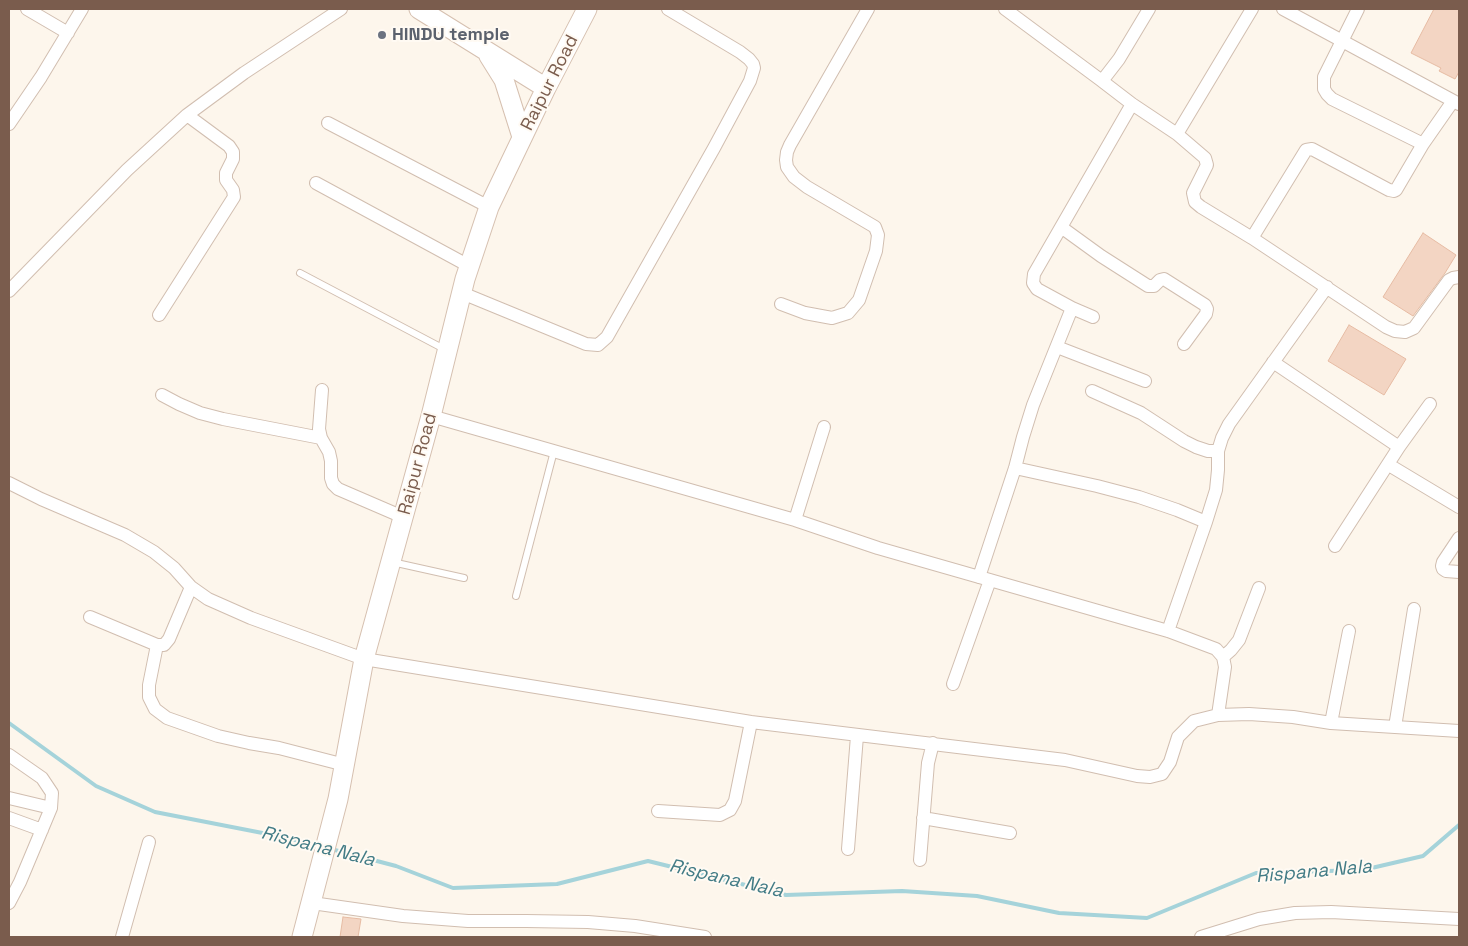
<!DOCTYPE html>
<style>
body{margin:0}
#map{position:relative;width:1468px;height:946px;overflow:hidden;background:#fdf6ec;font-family:"Space Grotesk",sans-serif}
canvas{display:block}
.frame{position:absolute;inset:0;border:10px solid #7a5c4d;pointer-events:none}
</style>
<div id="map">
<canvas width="1468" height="946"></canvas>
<div class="frame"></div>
</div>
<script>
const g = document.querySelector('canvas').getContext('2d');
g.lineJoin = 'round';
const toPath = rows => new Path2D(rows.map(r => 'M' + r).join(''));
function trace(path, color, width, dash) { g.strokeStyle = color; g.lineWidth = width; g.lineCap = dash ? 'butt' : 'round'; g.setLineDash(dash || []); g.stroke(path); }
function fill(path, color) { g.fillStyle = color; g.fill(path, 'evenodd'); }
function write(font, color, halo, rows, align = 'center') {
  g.font = font + ' "Space Grotesk",sans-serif'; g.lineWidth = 4; g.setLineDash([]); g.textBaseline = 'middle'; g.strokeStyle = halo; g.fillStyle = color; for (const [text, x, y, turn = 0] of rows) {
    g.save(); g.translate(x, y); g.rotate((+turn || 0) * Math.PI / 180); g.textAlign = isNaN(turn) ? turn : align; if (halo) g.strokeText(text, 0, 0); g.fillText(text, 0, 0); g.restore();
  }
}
trace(toPath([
 [9,723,96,786,155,812,283,837,320,846],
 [331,849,396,866,453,888,557,884,648,861,786,895,902,891,977,896,1059,913,1147,918,1256,873,1363,870,1423,856,1459,825]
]), '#a5d3da', 4);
const building = toPath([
 [1434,9,1459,9,1459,72,1455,79,1439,71,1441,68,1411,53,1434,9],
 [1423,233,1456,255,1445,273,1413,316,1383,297,1423,233],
 [1349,325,1406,359,1384,395,1328,361,1349,325],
 [343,917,361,919,358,937,340,937,343,917]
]);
fill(building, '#f3d5c3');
trace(building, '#e6bba3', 1);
const service = toPath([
 [300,273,446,350],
 [392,562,464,578],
 [516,596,554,451]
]);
const minor = toPath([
 [27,9,68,33],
 [1005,9,1102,81,1119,59,1149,9],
 [1283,9,1459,104],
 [1358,9,1324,77,1324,89,1327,94,1332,99,1423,144],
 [1102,81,1132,104,1177,134,1205,158,1207,165,1193,193,1195,202,1201,207,1252,238,1386,327,1395,331,1405,332,1414,328,1449,280,1453,278,1459,277],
 [328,123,489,207],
 [9,124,41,77,82,9],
 [1177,134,1252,9],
 [316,183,469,266],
 [1061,227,1101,256,1148,286,1154,286,1160,280,1164,279,1205,305,1207,309,1206,314,1184,344],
 [1252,238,1306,150,1312,149,1389,190,1394,191,1396,190,1423,144,1453,101],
 [9,291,127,170,187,115,244,73,341,9],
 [462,293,586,344,598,345,607,337,714,148,750,81,754,68,753,64,749,59,740,52,668,9],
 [781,304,805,313,832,318,848,313,859,300,876,251,878,235,875,227,807,187,794,177,787,167,786,160,787,152,790,145,868,9],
 [159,315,234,197,233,190,226,180,226,173,233,159,233,152,229,146,187,115],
 [1093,317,1072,308,1037,289,1033,283,1034,274,1132,104],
 [1057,347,1145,381],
 [1273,362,1399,447],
 [322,390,319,429,321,438,329,452,331,461,331,478,333,484,338,489,403,517],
 [1092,391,1141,413,1184,441,1196,447,1208,451,1218,451],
 [162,395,179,404,200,413,223,419,321,438],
 [431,416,795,520,878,548,1168,631,1216,649,1223,657,1225,667,1218,715],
 [1389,465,1459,507],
 [1015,468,1097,486,1139,497,1177,510,1206,522],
 [9,483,41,499,125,535,154,552,174,568,191,587,208,599,251,618,364,659,751,722,1065,760,1137,776,1150,777,1162,774,1170,762,1178,737,1194,721,1218,715,1249,714,1293,717,1331,723,1459,731],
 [795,520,824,427],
 [1459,538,1443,562,1442,566,1443,569,1446,571,1459,572],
 [1335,546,1399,447,1430,404],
 [979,577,1015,468,1023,437,1033,405,1072,308],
 [90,617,157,645,164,645,169,639,191,587],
 [1168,631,1206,522,1216,490,1218,470,1218,451,1222,438,1229,424,1327,287],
 [157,645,149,685,149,697,155,709,167,718,218,736,249,743,279,748,345,765],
 [1223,657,1231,650,1239,640,1259,588],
 [953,684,990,580],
 [1331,723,1349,631],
 [1395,727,1414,609],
 [9,755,42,778,52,793,51,808,20,882,9,903],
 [9,798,51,808],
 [658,811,720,815,730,810,735,801,751,722],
 [9,818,42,830],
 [923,818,1010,833],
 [848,849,857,736],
 [920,860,928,763,933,743],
 [312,903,403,916,468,921,526,921,588,922,635,926,705,937],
 [122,937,149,842],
 [1201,937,1259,919,1295,913,1331,912,1459,919]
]);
const secondary = toPath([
 [419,9,546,88],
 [489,56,504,80,522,137],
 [302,937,338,799,364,659,431,416,465,279,489,207,546,88,587,9]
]);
trace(service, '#d1beb0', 8);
trace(minor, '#d1beb0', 14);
trace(secondary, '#d6c0b0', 21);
trace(service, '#fff', 6);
trace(minor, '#fff', 12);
trace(secondary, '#fff', 19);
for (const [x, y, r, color] of [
 [382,35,5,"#6b7280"]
]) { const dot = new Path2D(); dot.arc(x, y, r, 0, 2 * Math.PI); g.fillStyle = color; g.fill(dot); trace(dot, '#fffaf3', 2); }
write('bold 18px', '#5b616d', '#fffaf3', [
 ["HINDU temple",392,35]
], 'left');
write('18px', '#7a5c4d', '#fffaf3', [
 ["Raipur Road",550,83,-63],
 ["Raipur Road",418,464,-75]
]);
write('italic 19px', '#437c86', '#fffaf3', [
 ["Rispana Nala",318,847,14],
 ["Rispana Nala",1314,872,-5],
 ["Rispana Nala",726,879,13]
]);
</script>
